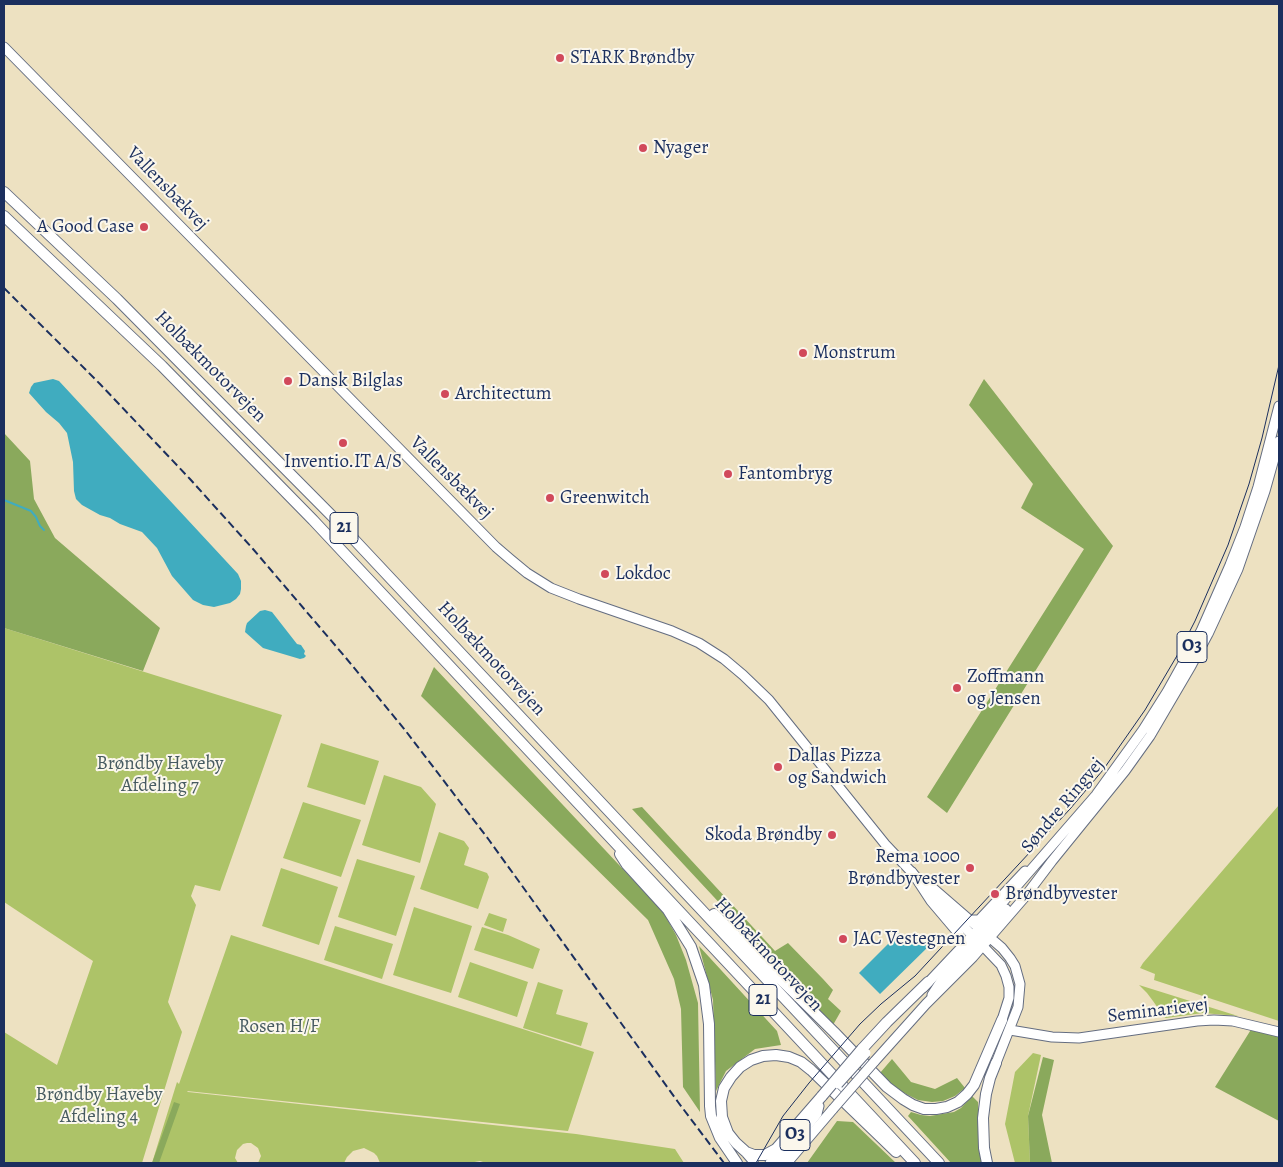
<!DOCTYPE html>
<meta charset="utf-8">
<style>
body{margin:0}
#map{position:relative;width:1283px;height:1167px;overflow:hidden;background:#ede1c1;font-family:Alegreya,serif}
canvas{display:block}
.frame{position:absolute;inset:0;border:5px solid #1b2f5e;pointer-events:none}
</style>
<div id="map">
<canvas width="1283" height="1167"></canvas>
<div class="frame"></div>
</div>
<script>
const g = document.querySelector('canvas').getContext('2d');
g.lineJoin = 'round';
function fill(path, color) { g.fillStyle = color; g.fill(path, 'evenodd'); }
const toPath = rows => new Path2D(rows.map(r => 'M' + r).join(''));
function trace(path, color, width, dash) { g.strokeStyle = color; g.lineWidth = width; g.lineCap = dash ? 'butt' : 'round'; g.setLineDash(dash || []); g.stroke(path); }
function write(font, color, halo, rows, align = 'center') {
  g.font = font + ' Alegreya,serif'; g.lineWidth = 4; g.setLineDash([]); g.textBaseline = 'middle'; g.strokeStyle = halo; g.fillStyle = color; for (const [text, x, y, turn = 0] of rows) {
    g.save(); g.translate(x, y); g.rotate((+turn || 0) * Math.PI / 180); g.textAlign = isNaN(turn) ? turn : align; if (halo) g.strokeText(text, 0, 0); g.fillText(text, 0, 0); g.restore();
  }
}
fill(toPath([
 [4,628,282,715,220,891,195,885,191,896,196,905,168,1002,182,1032,142,1163,4,1163,4,1032,57,1065,93,961,4,902],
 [321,743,379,761,365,805,307,787],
 [384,775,421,787,436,804,420,863,362,845],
 [303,802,361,820,341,877,283,858],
 [1279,805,1279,1021,1154,980,1155,974,1140,968,1143,963],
 [439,832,464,841,469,848,464,865,487,873,489,877,478,909,420,889],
 [357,859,415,876,396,936,338,917],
 [281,868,338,887,319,945,262,926],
 [414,907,472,926,451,993,393,975],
 [489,913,507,919,503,932,484,925],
 [335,926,393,944,382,979,324,960],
 [482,927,508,935,540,949,533,969,474,950],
 [231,935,594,1052,568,1131,187,1091,188,1092,576,1134,675,1149,684,1163,486,1163,480,1161,469,1163,380,1163,377,1156,374,1153,364,1148,353,1151,347,1157,344,1163,258,1163,261,1156,258,1148,251,1143,247,1143,243,1144,237,1150,235,1158,238,1163,152,1163,177,1082,179,1084],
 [470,962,528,982,517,1017,458,997],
 [538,982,563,990,556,1014,588,1023,581,1046,523,1028],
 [1139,985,1238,1016,1203,1013,1166,1018,1162,1016,1160,1011,1153,1001,1147,993],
 [1033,1053,1041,1055,1028,1116,1030,1163,1015,1163,1005,1124,1015,1072]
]), '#adc368');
fill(toPath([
 [984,379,1113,546,947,813,927,797,1084,549,1021,508,1033,484,969,405],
 [4,433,30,461,34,499,55,538,160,628,143,671,4,628],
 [434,667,663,912,676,935,686,960,698,1003,700,1112,683,1087,681,1009,674,979,648,920,421,696],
 [642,807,775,951,788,943,823,979,833,990,828,999,841,1011,833,1025,632,809],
 [699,946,777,1031,781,1045,755,1049,726,1071,716,1091,713,1000],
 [1252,1028,1279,1035,1279,1121,1215,1087],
 [1043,1057,1054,1060,1042,1115,1052,1163,1030,1163,1028,1116],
 [892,1059,911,1082,935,1089,957,1078,965,1088,955,1096,943,1101,932,1102,918,1100,896,1089,880,1073],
 [972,1096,978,1102,979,1145,984,1163,951,1163,908,1116,911,1112,921,1115,930,1116,954,1112,961,1108],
 [174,1102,180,1104,159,1163,152,1163],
 [837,1121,853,1122,896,1163,807,1163]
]), '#8aa95c');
fill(toPath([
 [53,379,59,381,238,574,241,581,241,589,240,594,236,599,230,603,214,607,203,605,193,600,172,576,157,548,142,532,120,524,110,518,100,515,82,505,76,499,74,491,73,462,67,433,59,423,46,412,29,393,31,387,34,383],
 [265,610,272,612,297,644,301,645,305,651,304,654,306,656,304,658,300,659,263,648,245,632,246,626,247,623,260,611],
 [899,933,931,944,880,994,859,973]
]), '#40acbf');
trace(toPath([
 [4,500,31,511,36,517,40,526,44,530]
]), '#40acbf', 2);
const secondary = toPath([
 [4,47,496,547,510,559,527,573,551,588,579,599,672,631,699,643,724,659,743,675,769,700,885,844,952,915,973,936],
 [928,884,980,929,977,940,974,944,943,978,932,995],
 [971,920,979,920,1025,871],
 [1010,1030,1052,1037,1079,1038,1197,1021,1214,1020,1233,1021,1279,1032],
 [778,1163,817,1114,819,1106]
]);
const primary = toPath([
 [912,872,931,901,959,934,963,947],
 [980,929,1002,948,1010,958,1015,966,1020,984,1018,1007,996,1063],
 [984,938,985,933,1006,909],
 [980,943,1001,965,1006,976,1009,987,1009,998,1002,1020],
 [923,988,989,918,1096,795,1143,730,1167,692,1201,631,1230,565,1245,527,1258,487,1279,406],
 [874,1062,926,1004,973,957,1024,898,1052,861,1125,771,1150,736,1191,666,1208,634,1238,569,1265,491,1279,441],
 [770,1163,785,1145],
 [787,1163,833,1109]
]);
const highway = toPath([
 [4,192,117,299,332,516,939,1163],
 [4,216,162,366,313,520,915,1163],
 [620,854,627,865,668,910,691,947,704,985,709,1024,710,1106,711,1116,720,1138,737,1163],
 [714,914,834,1032,887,1087,903,1099,913,1105,924,1109,936,1109,947,1107,958,1102,967,1094,974,1085,1002,1020],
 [862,1049,887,1022,928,982],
 [746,1152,754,1155,765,1155,776,1149,822,1096],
 [753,1160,746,1152,736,1143,728,1133,722,1117,721,1101,724,1088,731,1077,740,1067,751,1060,763,1056,776,1055,789,1057,801,1062,811,1070,896,1152],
 [987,1163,984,1148,983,1118,986,1094,990,1078,996,1063]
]);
trace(secondary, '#646d81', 11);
trace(primary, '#646d81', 11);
trace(highway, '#646d81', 12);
trace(secondary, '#fff', 9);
trace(primary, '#fff', 9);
trace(highway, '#fff', 10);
trace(toPath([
 [756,1163,783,1116,809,1083,860,1024,881,1004,915,976,1070,809,1103,770,1145,710,1178,654,1195,621,1228,545,1249,484,1262,438,1279,365]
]), '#1b2f5e', 1);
trace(toPath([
 [4,288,100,384,190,479,253,549,346,658,405,730,489,840,678,1102,724,1163]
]), '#1b2f5e', 2, [8, 4]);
const primaryBridge = toPath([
 [838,1084,866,1053],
 [833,1109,874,1062]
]);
const highwayBridge = toPath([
 [822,1096,862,1049]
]);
trace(primaryBridge, '#646d81', 11, []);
trace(highwayBridge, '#646d81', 12, []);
trace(primaryBridge, '#fff', 9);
trace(highwayBridge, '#fff', 10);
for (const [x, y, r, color] of [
 [560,58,5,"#d1495b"],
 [643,148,5,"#d1495b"],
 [144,227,5,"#d1495b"],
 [803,353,5,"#d1495b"],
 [288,381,5,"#d1495b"],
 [445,394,5,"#d1495b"],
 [343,443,5,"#d1495b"],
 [728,474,5,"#d1495b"],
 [550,498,5,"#d1495b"],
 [605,574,5,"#d1495b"],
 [957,688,5,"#d1495b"],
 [778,767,5,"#d1495b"],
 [832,835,5,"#d1495b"],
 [970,868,5,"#d1495b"],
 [995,894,5,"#d1495b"],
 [843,939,5,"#d1495b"]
]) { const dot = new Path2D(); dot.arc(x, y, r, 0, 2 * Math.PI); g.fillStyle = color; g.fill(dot); trace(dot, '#fbf7ec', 2); }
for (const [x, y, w] of [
 [344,528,28],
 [1192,647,30],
 [763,1000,28],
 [795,1135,30]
]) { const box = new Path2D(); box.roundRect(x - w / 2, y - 15.5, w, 31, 4); g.fillStyle = '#fbf7ec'; g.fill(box); trace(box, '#1b2f5e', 1); }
write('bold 18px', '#1b2f5e', null, [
 ["21",344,528],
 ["O3",1192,647],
 ["21",763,1000],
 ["O3",795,1135]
]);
write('19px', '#1b2f5e', '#fbf7ec', [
 ["STARK Brøndby",570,58],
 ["Nyager",653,148],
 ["A Good Case",134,227,"right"],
 ["Monstrum",813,353],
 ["Dansk Bilglas",298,381],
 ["Architectum",455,394],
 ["Inventio.IT A/S",343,462,"center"],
 ["Fantombryg",738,474],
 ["Greenwitch",560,498],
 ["Lokdoc",615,574],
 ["Zoffmann",967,677],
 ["og Jensen",967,699],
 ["Dallas Pizza",788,756],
 ["og Sandwich",788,778],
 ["Skoda Brøndby",822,835,"right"],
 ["Rema 1000",960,857,"right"],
 ["Brøndbyvester",960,879,"right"],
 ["Brøndbyvester",1005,894],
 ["JAC Vestegnen",853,939]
], 'left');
write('19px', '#1b2f5e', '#fbf7ec', [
 ["Vallensbækvej",167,189,46],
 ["Holbækmotorvejen",210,367,45],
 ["Vallensbækvej",451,478,45],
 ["Holbækmotorvejen",491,659,47],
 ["Søndre Ringvej",1063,806,-50],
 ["Holbækmotorvejen",768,955,47],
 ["Seminarievej",1158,1011,-7]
]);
write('19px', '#475b61', '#fbf7ec', [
 ["Brøndby Haveby",160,764],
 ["Afdeling 7",160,786],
 ["Rosen H/F",279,1027],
 ["Brøndby Haveby",99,1095],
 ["Afdeling 4",99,1117]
]);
</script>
